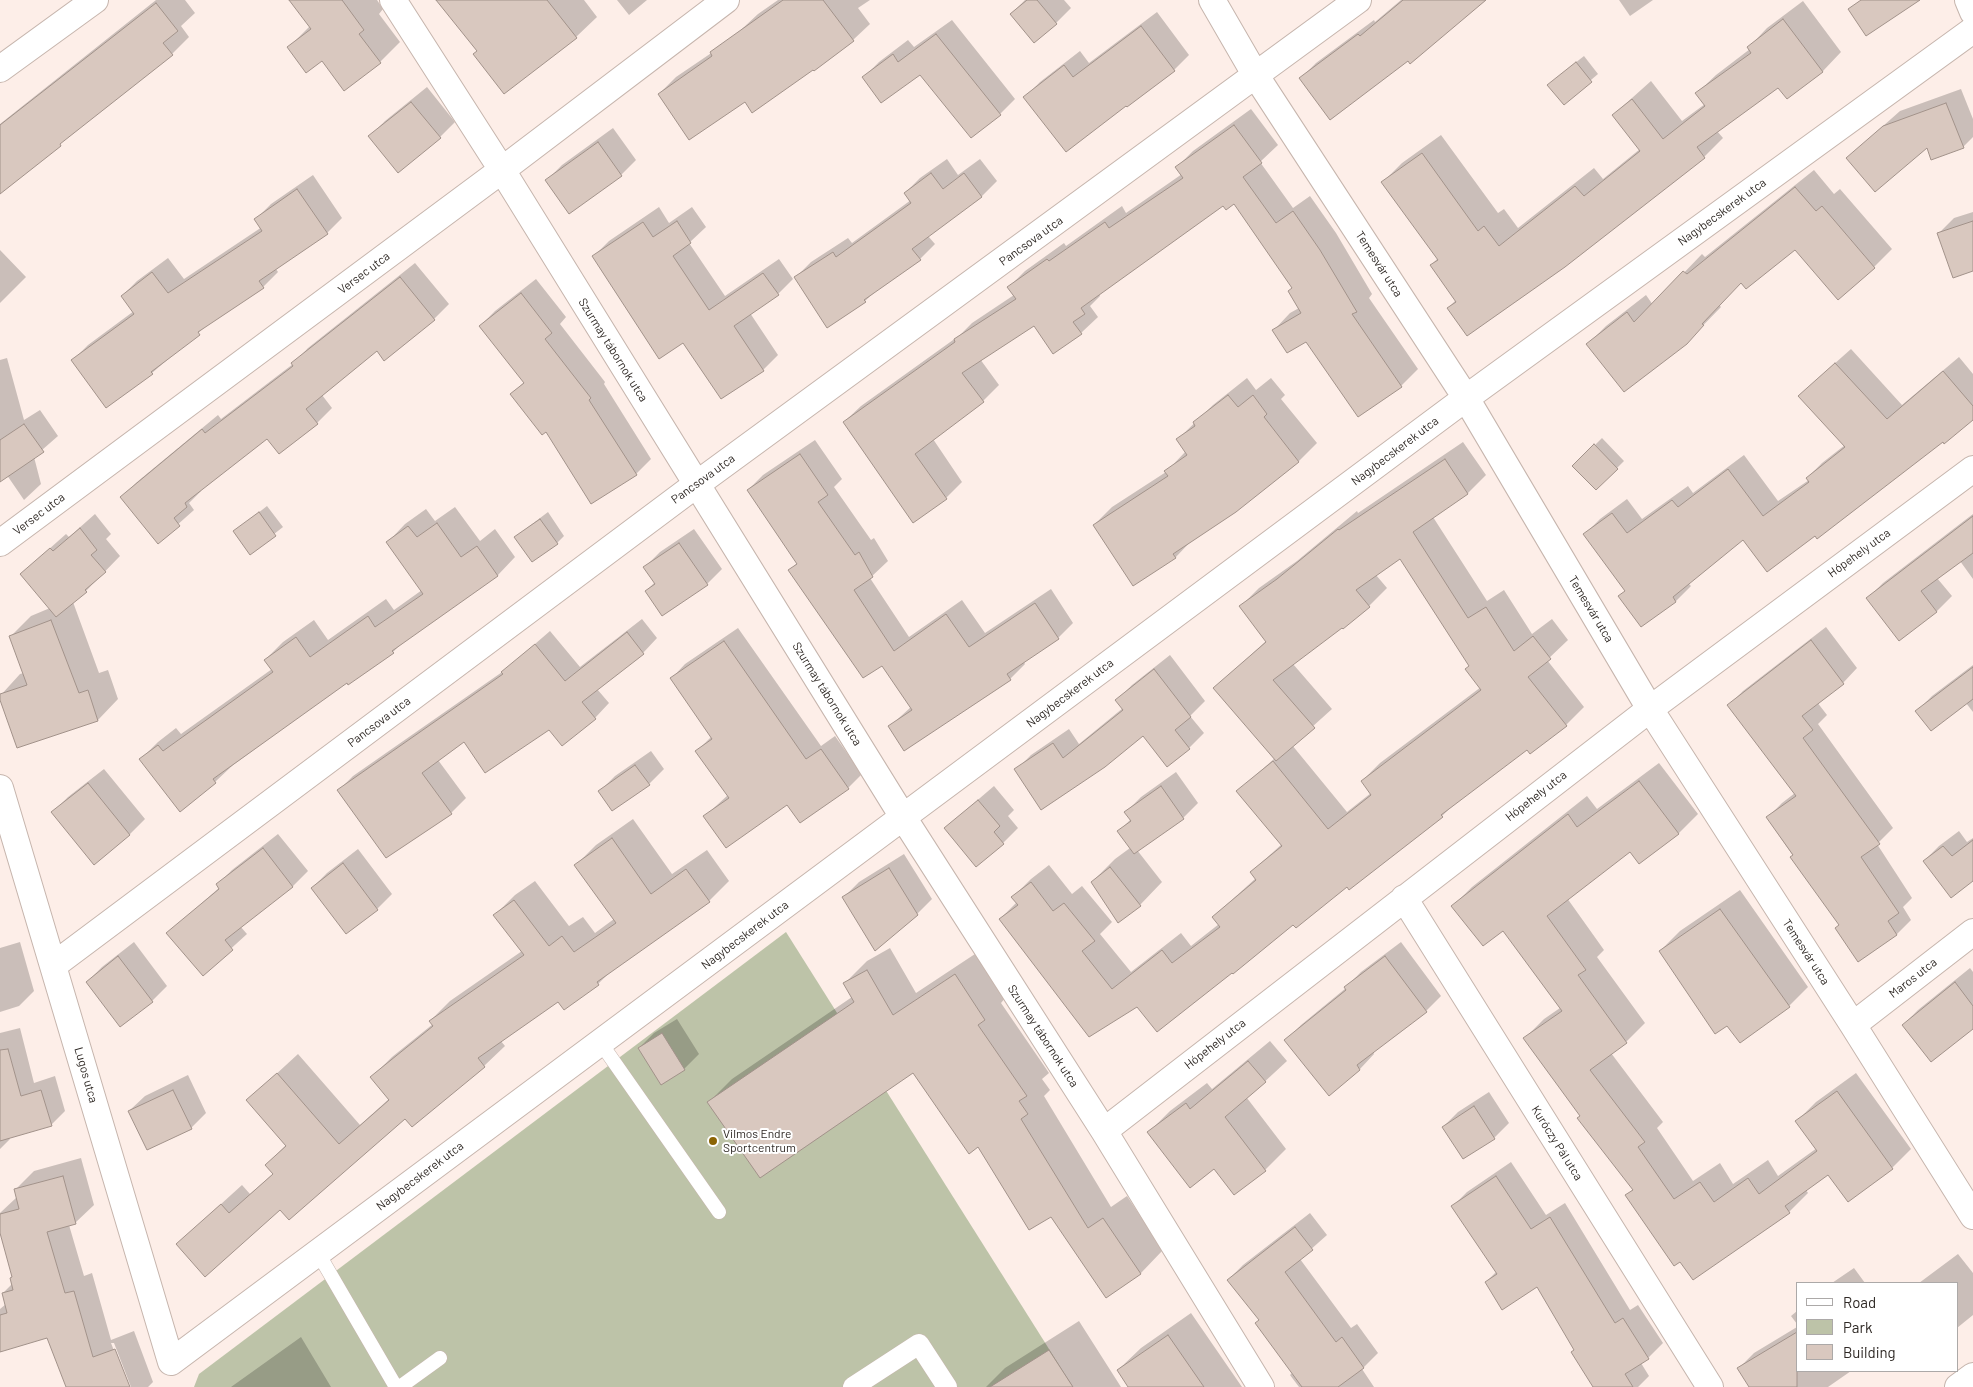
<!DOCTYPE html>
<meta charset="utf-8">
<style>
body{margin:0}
#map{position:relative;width:1973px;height:1387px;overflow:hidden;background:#fdeee8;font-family:Barlow,sans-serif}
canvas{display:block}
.legend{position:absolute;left:1796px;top:1282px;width:162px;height:90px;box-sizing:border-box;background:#fff;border:1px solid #aca9a8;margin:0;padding:6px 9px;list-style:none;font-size:15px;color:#2f2925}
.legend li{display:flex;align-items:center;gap:10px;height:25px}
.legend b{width:25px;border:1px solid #aca9a8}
</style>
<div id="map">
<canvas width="1973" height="1387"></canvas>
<ul class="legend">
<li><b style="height:6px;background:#fff"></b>Road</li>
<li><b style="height:14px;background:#bdc3a8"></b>Park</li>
<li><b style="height:14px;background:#d9c8bf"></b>Building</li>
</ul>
</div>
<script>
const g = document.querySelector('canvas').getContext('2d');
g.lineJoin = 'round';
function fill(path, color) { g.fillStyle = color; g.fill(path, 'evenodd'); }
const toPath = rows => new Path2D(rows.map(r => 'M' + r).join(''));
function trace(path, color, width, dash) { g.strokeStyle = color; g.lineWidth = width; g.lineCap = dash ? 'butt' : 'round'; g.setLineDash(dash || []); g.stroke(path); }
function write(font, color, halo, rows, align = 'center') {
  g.font = font + ' Barlow,sans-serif'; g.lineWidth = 4; g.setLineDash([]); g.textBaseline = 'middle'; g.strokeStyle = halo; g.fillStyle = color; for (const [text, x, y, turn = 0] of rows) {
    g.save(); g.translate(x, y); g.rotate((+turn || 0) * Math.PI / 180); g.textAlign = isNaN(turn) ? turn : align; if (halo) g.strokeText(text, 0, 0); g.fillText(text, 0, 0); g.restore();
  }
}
fill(toPath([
 [786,932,1073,1387,194,1387,199,1374]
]), '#bdc3a8');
fill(toPath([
 [156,0,185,0,195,13,181,26,189,37,172,54,0,187,0,124],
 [291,0,377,0,383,9,379,14,400,42,380,62,344,89,322,60,289,47,310,26],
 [438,0,584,0,597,17,576,37,478,50],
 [617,0,647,0,629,15],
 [778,0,870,0,858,8,870,24,853,40,813,68,745,100,659,94,676,77,729,41,758,14],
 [1025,0,1064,0,1071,8,1056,23,1011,14],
 [1401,0,1484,0,1301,78,1316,63,1374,20,1375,22],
 [1619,0,1653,0,1630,16],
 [1803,1,1841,52,1823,71,1787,97,1778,86,1717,131,1723,138,1704,157,1565,266,1448,308,1456,300,1431,265,1438,258,1383,182,1402,163,1441,135,1498,213,1504,209,1518,228,1594,168,1603,179,1640,149,1613,115,1651,81,1682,121,1705,104,1697,93,1716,75,1750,49,1749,47,1767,28],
 [1157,12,1189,55,1174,70,1127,106,1025,97,1040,82,1080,51,1089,63],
 [952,20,1015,99,1000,114,920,73,864,77,879,62,908,40,914,47],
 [1584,56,1598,74,1564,103,1556,78],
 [427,87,455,122,440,137,370,136,385,121],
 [1961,89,1973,119,1973,137,1963,147,1928,146,1847,158,1900,111],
 [1251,109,1278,145,1260,162,1293,208,1310,196,1336,233,1372,294,1369,298,1418,369,1401,386,1307,340,1274,330,1290,313,1299,308,1293,287,1235,202,1224,204,1099,293,1100,296,1090,306,1098,317,1081,333,1034,324,980,359,999,385,983,401,933,439,962,482,946,498,844,422,861,406,960,335,972,323,1014,295,1009,287,1025,271,1064,243,1066,246,1122,206,1126,213,1182,174,1177,167,1193,151],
 [613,128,636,160,621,175,547,180,562,165],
 [947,159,958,175,980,159,997,181,982,196,928,236,935,244,920,259,877,290,865,301,796,277,811,262,848,238,852,243,911,200,905,193,920,178],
 [1814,170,1834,194,1840,189,1892,249,1874,267,1795,248,1741,281,1719,305,1721,307,1686,343,1588,344,1606,326,1646,295,1653,305,1702,254,1705,257],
 [313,175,342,218,327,233,276,269,278,272,263,287,212,321,152,373,106,406,73,360,88,345,134,311,122,296,137,281,168,258,184,279,262,227,256,219,271,204],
 [659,207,669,223,692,207,706,227,689,243,725,296,779,259,793,279,778,294,750,313,778,355,763,370,683,342,594,256,609,241],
 [1973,212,1973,269,1939,233,1954,218],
 [0,250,26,277,0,303],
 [415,263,449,304,434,319,377,349,322,395,332,408,317,423,267,437,200,489,201,491,189,503,194,510,158,542,122,497,137,482,218,415,221,419,293,364,308,348],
 [536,279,566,317,560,324,605,382,604,384,651,459,636,474,546,431,512,394,524,382,480,326,495,311],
 [1851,349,1902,405,1959,357,1973,374,1973,418,1815,534,1743,538,1688,583,1691,586,1676,601,1641,626,1620,596,1626,590,1585,534,1600,519,1627,499,1642,519,1688,486,1693,493,1744,455,1778,501,1809,480,1807,478,1822,463,1845,445,1815,381],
 [7,358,24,420,40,410,58,436,34,457,41,484,24,500,0,465,0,360],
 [1247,378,1256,390,1271,378,1285,395,1281,399,1317,443,1299,461,1235,511,1193,539,1175,558,1094,525,1112,507,1166,472,1186,451,1178,439,1213,405],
 [1602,438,1624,461,1596,489,1574,466],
 [815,440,842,479,834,487,871,540,874,538,888,561,870,578,909,637,962,600,985,633,1051,589,1073,623,1058,638,1023,661,1025,664,1010,679,905,750,890,726,911,707,882,664,790,570,798,562,748,490,763,475],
 [1463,442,1486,475,1468,493,1433,517,1487,601,1504,590,1532,634,1552,619,1568,640,1547,660,1584,707,1566,725,1530,753,1527,749,1455,803,1442,816,1293,923,1137,1005,1000,919,1017,902,1013,897,1031,879,1049,865,1072,894,1082,886,1112,922,1100,934,1131,972,1181,933,1191,946,1219,924,1213,917,1256,878,1251,872,1282,844,1238,791,1275,758,1215,688,1266,641,1241,606,1259,588,1297,561,1357,511,1358,513],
 [1401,558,1470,666,1481,687,1380,763,1362,781,1371,793,1347,812,1292,745,1332,709,1293,664,1369,606,1387,588,1376,575],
 [267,506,283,527,250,553,234,532],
 [455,507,480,541,495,529,515,557,498,575,402,643,393,652,349,683,347,681,233,765,215,782,141,759,158,742,176,728,181,734,272,669,265,660,283,642,314,620,328,640,386,599,394,610,422,590,388,542,405,524,426,509,435,521],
 [548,512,564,536,557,543,515,537],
 [95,514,111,534,106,539,120,556,86,591,73,602,99,673,108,670,118,699,98,720,0,696,20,674,24,673,11,636,31,616,50,608,21,574,66,534,69,537],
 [1973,514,1973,579,1960,561,1937,578,1952,596,1937,611,1899,640,1868,598,1883,583],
 [694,529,722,569,707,584,646,591,655,582,645,567,660,552],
 [642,619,657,638,643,653,597,689,609,703,595,718,549,729,464,740,438,760,466,798,451,813,386,857,339,790,353,776,505,670,550,631,580,667],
 [1826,627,1857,668,1843,683,1817,702,1827,715,1818,724,1893,828,1877,844,1912,898,1903,907,1911,920,1897,934,1858,960,1840,924,1767,818,1782,803,1795,793,1729,705,1743,691],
 [738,628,821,746,835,736,862,774,848,788,801,822,787,803,705,816,728,795,697,751,712,736,671,679,685,664],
 [1170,655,1205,701,1190,716,1204,733,1189,748,1144,735,1104,766,1016,770,1031,755,1069,729,1079,744,1123,708,1117,700,1132,685],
 [1973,665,1973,712,1966,703,1917,711,1932,696],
 [651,751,664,769,649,784,600,791,615,776],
 [1659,763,1698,814,1679,833,1639,863,1630,850,1567,898,1604,950,1597,957,1645,1023,1626,1042,1611,1053,1663,1122,1657,1128,1693,1181,1720,1163,1733,1184,1768,1160,1778,1176,1817,1148,1797,1121,1816,1102,1856,1073,1911,1149,1892,1168,1829,1174,1806,1190,1808,1193,1789,1212,1681,1260,1626,1196,1634,1188,1525,1038,1544,1019,1560,1008,1503,929,1453,906,1472,887,1587,796,1597,809],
 [104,769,145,819,130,834,94,863,53,812,68,797],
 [1176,772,1198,803,1183,818,1137,850,1162,882,1140,905,1092,882,1115,859,1130,848,1119,831,1131,819,1126,812,1141,797],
 [994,786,1014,810,1008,816,1018,828,1003,843,945,828],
 [633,819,672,874,707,850,729,881,709,901,610,972,598,984,558,1000,500,1040,505,1046,484,1066,412,1125,405,1117,280,1208,177,1244,242,1185,250,1194,274,1173,266,1165,287,1144,248,1100,298,1054,360,1125,390,1098,372,1077,392,1057,433,1024,430,1021,450,1001,522,951,495,915,515,895,535,881,569,926,583,917,595,933,614,919,576,865,596,845],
 [1959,831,1967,842,1973,838,1973,880,1924,861,1939,846],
 [278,834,308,871,293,886,240,926,247,934,203,974,168,933,220,887,217,885,232,870],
 [358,849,392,894,377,909,312,888,327,873],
 [904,854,932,899,917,914,844,897,859,882],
 [1740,890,1808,987,1789,1006,1727,1024,1660,951,1680,931],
 [20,942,34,991,19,1006,0,1012,0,948],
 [134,942,167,986,152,1001,121,1025,87,982,102,967],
 [1401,942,1441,996,1426,1011,1373,1051,1374,1054,1360,1069,1330,1094,1286,1040,1301,1025,1346,988,1346,987,1361,972],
 [890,948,916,993,978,952,1007,996,1001,1003,1049,1073,1042,1079,1050,1090,1044,1096,1111,1207,1127,1196,1163,1250,1141,1273,1106,1296,1051,1215,979,1146,913,1071,709,1102,732,1079,852,997,844,984,867,961],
 [1970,968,1973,972,1973,1027,1903,1025,1918,1010],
 [677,1019,699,1054,684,1069,639,1048,654,1033],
 [20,1028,34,1083,55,1076,65,1111,51,1125,9,1137,10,1139,0,1149,0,1033],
 [1270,1041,1287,1061,1247,1098,1286,1149,1265,1170,1149,1132,1170,1111,1207,1083,1212,1089],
 [188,1075,206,1113,191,1128,129,1111,145,1096],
 [1489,1092,1509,1123,1494,1138,1463,1158,1443,1127,1458,1112],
 [81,1158,94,1205,75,1223,69,1225,84,1276,92,1273,111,1340,134,1331,153,1382,148,1387,131,1387,114,1343,111,1343,128,1387,67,1387,48,1337,0,1350,0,1309,6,1304,3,1293,13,1283,13,1276,0,1228,0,1213,17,1197,15,1190,34,1171],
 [1511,1162,1546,1215,1565,1203,1630,1310,1638,1305,1663,1343,1648,1358,1641,1363,1649,1376,1638,1387,1595,1387,1575,1349,1538,1285,1486,1282,1497,1271,1453,1206,1467,1192],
 [1310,1213,1327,1235,1300,1259,1351,1328,1357,1324,1378,1353,1362,1369,1374,1387,1299,1387,1290,1375,1293,1372,1260,1320,1228,1280,1243,1265],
 [1958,1254,1973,1273,1973,1315,1957,1328,1957,1283,1919,1283],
 [1854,1268,1865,1283,1832,1283],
 [1797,1311,1797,1324,1791,1316],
 [1191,1313,1242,1387,1130,1387,1118,1370,1141,1348],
 [1079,1321,1121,1387,986,1387,1005,1368],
 [1797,1327,1797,1371,1851,1371,1828,1387,1750,1387,1739,1368,1754,1353],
 [301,1337,331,1387,231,1387]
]), '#0003');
const building = toPath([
 [289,0,342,0,364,30,359,34,381,63,344,91,322,61,306,73,287,47,311,29,289,0],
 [436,0,547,0,577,38,504,94,473,54,477,51,436,0],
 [783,0,823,0,854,41,814,71,813,70,752,113,745,102,689,140,658,94,712,56,710,52,783,0],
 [1027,0,1037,0,1057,24,1034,43,1010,14,1027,0],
 [1403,0,1486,0,1410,64,1408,61,1330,120,1299,78,1358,34,1360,36,1403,0],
 [1861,0,1920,0,1866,36,1848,9,1861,0],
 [156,3,178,31,163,43,173,55,60,144,61,146,0,194,0,125,156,3],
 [1783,19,1823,72,1787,99,1778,88,1697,147,1705,158,1565,267,1467,336,1447,308,1456,302,1430,265,1438,260,1381,182,1422,153,1478,231,1484,226,1499,246,1575,186,1584,196,1640,151,1612,115,1632,99,1663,139,1705,106,1695,93,1751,53,1747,47,1783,19],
 [1141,26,1175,71,1127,107,1126,106,1066,152,1023,97,1064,65,1073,77,1141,26],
 [936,34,1001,115,971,138,920,75,881,103,862,77,893,54,898,62,936,34],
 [1576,62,1592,82,1564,105,1547,85,1576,62],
 [411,102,441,138,398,173,368,136,411,102],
 [1946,103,1964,148,1931,160,1927,148,1875,192,1846,158,1883,126,1946,103],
 [1234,125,1262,163,1243,177,1276,223,1293,211,1320,250,1357,312,1352,314,1402,387,1358,417,1306,342,1287,353,1272,330,1301,313,1288,291,1292,288,1234,204,1226,210,1223,206,1081,308,1085,314,1073,322,1082,334,1053,354,1034,326,962,373,984,402,915,454,947,499,913,523,843,422,955,342,954,339,1016,299,1007,287,1047,259,1049,261,1105,222,1109,228,1183,178,1175,167,1234,125],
 [598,142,622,176,569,214,545,180,598,142],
 [931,173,943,189,964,173,982,197,912,249,921,260,864,300,866,302,827,328,794,277,833,252,836,257,911,203,904,193,931,173],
 [1795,187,1816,211,1822,206,1875,268,1838,300,1795,250,1746,289,1741,283,1702,324,1704,325,1687,344,1624,392,1586,344,1627,312,1634,322,1683,271,1687,274,1795,187],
 [297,189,328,234,259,281,264,288,198,332,200,335,151,372,153,374,106,408,71,360,134,314,121,296,152,272,168,293,262,231,254,219,297,189],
 [677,221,691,243,673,256,709,310,763,273,779,295,734,326,764,371,721,399,683,343,659,359,592,256,643,222,653,237,677,221],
 [1973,221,1973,271,1953,278,1937,233,1973,221],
 [400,277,435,320,384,361,377,351,306,409,318,424,279,454,267,439,185,503,187,507,174,518,180,526,158,544,120,497,202,429,205,433,293,366,291,363,400,277],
 [521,293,552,333,545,339,591,398,589,400,637,475,591,504,546,432,542,435,510,394,524,383,479,326,521,293],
 [1835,363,1887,419,1943,371,1973,406,1973,420,1944,444,1943,442,1817,539,1815,536,1767,572,1743,540,1673,597,1676,602,1641,627,1618,596,1625,591,1583,534,1612,513,1627,533,1672,500,1678,507,1728,469,1763,516,1809,482,1806,478,1845,447,1798,396,1835,363],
 [1228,395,1238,407,1253,395,1267,414,1264,417,1299,462,1236,512,1173,554,1176,558,1133,586,1093,525,1168,476,1164,471,1187,455,1176,439,1195,426,1193,422,1228,395],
 [24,424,44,452,0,482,0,440,24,424],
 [1594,444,1618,469,1596,490,1572,466,1594,444],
 [800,454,828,495,818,502,855,555,859,552,873,577,854,590,894,651,946,614,969,647,1035,603,1059,639,1007,674,1011,680,904,751,888,726,912,710,882,666,863,678,788,570,797,564,747,490,800,454],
 [1445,459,1468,494,1413,532,1468,618,1486,607,1514,651,1533,636,1551,659,1528,677,1567,726,1530,754,1527,750,1441,815,1443,817,1349,890,1347,887,1296,928,1293,925,1233,974,1232,973,1157,1032,1137,1007,1089,1037,999,919,1018,905,1011,897,1031,882,1053,911,1064,903,1095,941,1082,951,1112,989,1162,950,1172,963,1220,927,1212,917,1256,880,1250,872,1282,846,1236,791,1273,761,1328,829,1371,795,1361,781,1481,690,1465,669,1469,666,1400,559,1356,590,1370,607,1343,629,1342,628,1273,680,1315,728,1276,761,1213,688,1266,642,1239,606,1277,579,1338,529,1339,530,1445,459],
 [259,512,276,536,250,555,233,531,259,512],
 [1973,516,1973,553,1921,591,1937,612,1899,641,1866,598,1973,516],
 [540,519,558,544,532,562,514,537,540,519],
 [437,523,461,557,477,546,498,576,392,651,394,653,348,685,347,683,213,779,216,783,180,812,139,759,158,745,163,751,273,672,264,660,296,637,310,657,368,616,375,627,423,594,386,542,408,526,417,537,437,523],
 [80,528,97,550,91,555,106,572,85,590,87,592,56,617,20,574,50,548,53,551,80,528],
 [679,543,708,585,662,616,645,591,655,584,643,567,679,543],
 [51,620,79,693,88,690,98,721,17,748,0,700,0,694,27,685,9,636,51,620],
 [627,632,644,654,582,702,596,719,562,746,549,730,485,773,464,742,422,773,452,814,386,858,337,790,503,674,501,672,535,644,565,681,627,632],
 [1811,640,1844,684,1802,716,1813,730,1803,738,1880,844,1861,857,1899,913,1888,921,1897,935,1858,962,1835,928,1839,925,1790,857,1793,855,1766,817,1796,796,1727,705,1811,640],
 [724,641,806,759,821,749,849,789,800,823,787,805,726,848,703,816,729,798,695,751,712,739,670,678,724,641],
 [1973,667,1973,699,1931,731,1915,711,1973,667],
 [1154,669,1191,717,1175,730,1190,749,1167,767,1143,736,1105,767,1041,810,1014,769,1053,743,1063,758,1123,710,1115,700,1154,669],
 [635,765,650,785,612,811,598,791,635,765],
 [1639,781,1679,834,1639,864,1630,852,1547,916,1586,970,1578,975,1627,1043,1590,1070,1645,1142,1638,1147,1674,1199,1700,1182,1714,1202,1748,1178,1759,1194,1817,1151,1795,1121,1837,1091,1893,1169,1848,1202,1828,1175,1785,1206,1790,1213,1693,1280,1680,1262,1674,1266,1625,1195,1633,1190,1577,1118,1580,1116,1523,1038,1562,1011,1503,931,1483,946,1451,906,1568,814,1577,827,1639,781],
 [88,783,130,835,94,865,51,812,88,783],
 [1161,786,1184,819,1134,854,1117,831,1131,821,1124,812,1161,786],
 [978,800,1000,826,994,832,1004,844,976,867,944,828,978,800],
 [612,838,651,894,686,869,710,902,597,982,599,985,564,1010,558,1002,478,1058,485,1067,412,1127,405,1119,289,1220,280,1210,205,1277,176,1244,221,1204,229,1213,273,1174,265,1165,286,1146,246,1100,277,1073,339,1144,389,1100,370,1077,433,1026,429,1021,524,955,493,915,514,900,549,946,562,936,574,952,616,923,574,865,612,838],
 [1973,840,1973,881,1951,898,1923,861,1943,846,1952,856,1973,840],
 [263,848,293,887,225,940,233,950,203,976,166,933,219,889,216,884,263,848],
 [343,863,378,910,346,934,311,888,343,863],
 [1110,867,1141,906,1118,923,1091,882,1110,867],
 [889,868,918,915,875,951,842,897,889,868],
 [1720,909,1790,1007,1740,1043,1727,1026,1715,1034,1659,951,1720,909],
 [118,956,153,1002,120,1027,86,982,118,956],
 [1385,956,1427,1012,1357,1065,1360,1070,1329,1096,1284,1040,1346,990,1344,987,1385,956],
 [867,970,893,1015,955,974,985,1020,978,1025,1027,1096,1019,1101,1028,1114,1021,1119,1088,1228,1103,1218,1141,1274,1106,1298,1051,1217,1029,1230,978,1147,969,1154,913,1073,760,1178,707,1102,854,1002,843,983,867,970],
 [1955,982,1973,1006,1973,1029,1931,1062,1902,1025,1955,982],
 [662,1033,685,1070,661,1085,638,1048,662,1033],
 [8,1049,21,1096,41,1090,52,1126,0,1141,0,1050,8,1049],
 [1248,1061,1266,1082,1225,1117,1266,1171,1234,1195,1214,1169,1190,1188,1147,1132,1186,1103,1190,1109,1248,1061],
 [173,1090,192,1129,147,1150,128,1111,173,1090],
 [1474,1106,1495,1139,1463,1159,1442,1127,1474,1106],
 [63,1176,76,1224,47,1232,65,1293,74,1291,93,1357,115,1349,130,1387,66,1387,47,1338,0,1352,0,1315,7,1313,2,1293,13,1290,10,1278,12,1277,0,1233,0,1214,19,1209,14,1189,63,1176],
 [1496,1176,1531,1229,1550,1217,1615,1323,1623,1318,1649,1359,1625,1374,1633,1387,1593,1387,1571,1352,1574,1350,1537,1287,1502,1310,1485,1282,1497,1274,1451,1206,1496,1176],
 [1295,1227,1313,1250,1285,1272,1336,1342,1342,1337,1364,1368,1338,1387,1302,1387,1255,1323,1259,1320,1227,1280,1295,1227],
 [1797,1332,1797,1387,1749,1387,1737,1368,1797,1332],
 [1168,1335,1204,1387,1128,1387,1117,1370,1168,1335],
 [1049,1350,1073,1387,990,1387,1049,1350]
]);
fill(building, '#d9c8bf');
trace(building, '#a2928a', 1);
const service = toPath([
 [600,1042,719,1212],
 [318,1253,396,1387],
 [400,1387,440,1358]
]);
const pedestrian = toPath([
 [853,1387,919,1344,947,1387]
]);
const minor = toPath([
 [393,0,502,170,903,817,1104,1131,1261,1387],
 [1212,0,1256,76,1466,398,1650,709,1853,1025,1973,1216],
 [1968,0,1973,12],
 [0,69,95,0],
 [0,543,502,170,726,0],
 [0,788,171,1362,1466,398,1973,30],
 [1404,898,1710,1387],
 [54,965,697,484,1358,0],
 [1853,1025,1973,932],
 [1104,1131,1650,709,1973,469],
 [1958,1387,1973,1376]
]);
trace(service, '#c6b5ad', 15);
trace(pedestrian, '#c6b5ad', 21);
trace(minor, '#c6b5ad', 28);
trace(service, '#fff', 14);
trace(pedestrian, '#fff', 20);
trace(minor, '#fff', 26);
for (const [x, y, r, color] of [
 [713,1141,5,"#8b6404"]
]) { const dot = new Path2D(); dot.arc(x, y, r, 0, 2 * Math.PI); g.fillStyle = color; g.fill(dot); trace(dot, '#fff', 2); }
write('12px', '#2f2925', '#fff', [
 ["Nagybecskerek utca",1722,212,-36],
 ["Pancsova utca",1031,241,-36],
 ["Temesvár utca",1379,264,57],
 ["Versec utca",364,273,-37],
 ["Szurmay tábornok utca",613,350,58],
 ["Nagybecskerek utca",1395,451,-37],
 ["Pancsova utca",703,479,-36],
 ["Versec utca",39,514,-37],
 ["Hópehely utca",1859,553,-36],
 ["Temesvár utca",1591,609,59],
 ["Nagybecskerek utca",1070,693,-37],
 ["Szurmay tábornok utca",827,694,58],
 ["Pancsova utca",379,722,-37],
 ["Hópehely utca",1536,796,-38],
 ["Nagybecskerek utca",745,935,-37],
 ["Temesvár utca",1806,952,57],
 ["Maros utca",1913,978,-38],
 ["Szurmay tábornok utca",1043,1036,57],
 ["Hópehely utca",1215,1044,-38],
 ["Lugos utca",86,1075,74],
 ["Kuróczy Pál utca",1557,1143,58],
 ["Nagybecskerek utca",420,1176,-37]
]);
write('12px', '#2f2925', '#fff', [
 ["Vilmos Endre",723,1134],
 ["Sportcentrum",723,1148]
], 'left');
</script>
